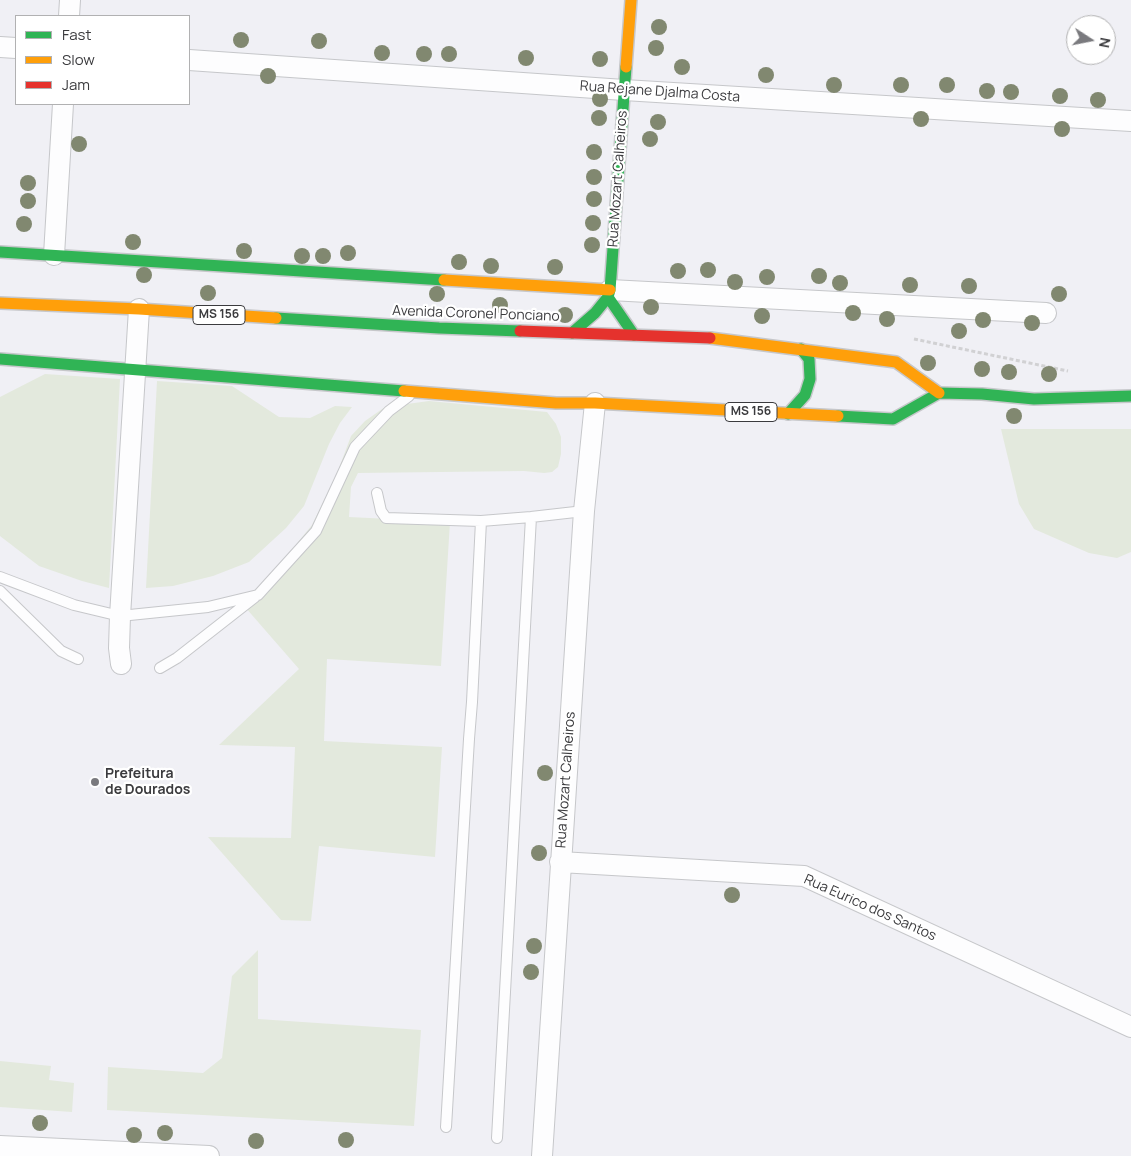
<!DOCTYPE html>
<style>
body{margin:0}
#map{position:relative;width:1131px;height:1156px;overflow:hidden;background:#f0f0f5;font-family:Manrope,sans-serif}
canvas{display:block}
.legend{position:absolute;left:15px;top:15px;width:175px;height:90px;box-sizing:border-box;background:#fff;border:1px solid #b1b1b2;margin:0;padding:6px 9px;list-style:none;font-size:15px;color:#3b3b3e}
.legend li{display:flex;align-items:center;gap:10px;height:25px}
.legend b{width:25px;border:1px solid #b1b1b2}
.north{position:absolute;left:1066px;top:15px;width:50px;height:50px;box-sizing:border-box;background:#fff;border:1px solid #b1b1b2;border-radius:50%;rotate:101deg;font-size:14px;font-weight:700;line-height:20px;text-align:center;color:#3b3b3e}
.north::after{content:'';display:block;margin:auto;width:18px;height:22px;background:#7a7a7e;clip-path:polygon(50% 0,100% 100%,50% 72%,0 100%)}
</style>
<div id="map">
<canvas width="1131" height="1156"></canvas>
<ul class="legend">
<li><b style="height:6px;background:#30b455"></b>Fast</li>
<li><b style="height:6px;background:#ff9f0a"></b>Slow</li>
<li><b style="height:6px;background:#e5322d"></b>Jam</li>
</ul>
<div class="north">N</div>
</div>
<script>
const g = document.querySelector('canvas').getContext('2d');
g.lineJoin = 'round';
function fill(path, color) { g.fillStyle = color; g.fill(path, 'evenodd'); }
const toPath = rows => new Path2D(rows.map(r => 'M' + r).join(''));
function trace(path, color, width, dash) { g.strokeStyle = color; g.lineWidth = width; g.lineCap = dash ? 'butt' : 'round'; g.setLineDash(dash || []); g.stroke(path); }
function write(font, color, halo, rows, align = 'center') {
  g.font = font + ' Manrope,sans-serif'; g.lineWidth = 4.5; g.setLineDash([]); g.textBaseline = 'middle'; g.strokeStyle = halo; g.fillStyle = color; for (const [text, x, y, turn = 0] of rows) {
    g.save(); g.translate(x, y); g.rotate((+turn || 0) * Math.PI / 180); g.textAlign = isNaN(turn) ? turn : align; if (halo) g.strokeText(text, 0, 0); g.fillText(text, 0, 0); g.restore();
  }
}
fill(toPath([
 [45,374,120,379,109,588,82,581,39,566,0,536,0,397],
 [157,381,232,386,279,417,310,418,335,406,352,407,340,423,329,444,304,506,286,528,249,562,213,576,173,586,146,588],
 [429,401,547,412,556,424,561,437,561,454,558,467,552,472,544,473,524,471,358,473,351,487,349,517,450,522,441,666,327,659,324,741,442,747,435,857,319,846,311,921,281,920,208,837,291,838,295,747,219,745,299,669,245,607,312,525,336,476,351,436,365,421,385,407],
 [1001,429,1131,429,1131,552,1117,558,1089,553,1034,529,1019,504],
 [258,950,258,1019,421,1030,414,1126,107,1110,108,1067,203,1073,222,1058,232,976],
 [0,1061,51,1066,49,1080,74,1083,72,1112,0,1107]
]), '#e3e9dd');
const lane = toPath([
 [377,493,381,511,386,518,481,521,531,517,584,511],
 [0,577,74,605,120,616,208,607,258,595,316,531,355,447,389,411,409,396],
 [0,591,61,651,78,659],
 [160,668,177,658,255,597],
 [446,1127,469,739,472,702,481,521],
 [497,1138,531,517]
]);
const street = toPath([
 [69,16,70,0],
 [0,47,16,48],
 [189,60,624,90,1131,121],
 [54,255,63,104],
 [610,290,1046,313],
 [121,664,119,648,120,616,139,309],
 [560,862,804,876,1131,1027],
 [0,1146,209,1156],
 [542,1156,584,511,595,403]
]);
const fast = toPath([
 [0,252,444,280],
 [608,297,634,335],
 [276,318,439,328,520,331],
 [572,333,595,313,608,297,610,290,626,67],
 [0,359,404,391],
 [788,414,805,395,810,379,809,359,801,349],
 [838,416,893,419,939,393,982,394,1034,399,1131,396]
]);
const slow = toPath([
 [626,67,631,0],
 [444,280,610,290],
 [0,303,139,309,276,318],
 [710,338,896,362,939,393],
 [404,391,556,403,595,403,838,416]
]);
const jam = toPath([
 [520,331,710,338]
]);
trace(lane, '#c6c7ca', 12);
trace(street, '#c6c7ca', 22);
trace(fast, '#c6c7ca', 14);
trace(slow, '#c6c7ca', 14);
trace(jam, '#c6c7ca', 14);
trace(toPath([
 [914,339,1068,371]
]), '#d1d1d3', 3, [4, 2.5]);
trace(lane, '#fdfdfe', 10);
trace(street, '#fdfdfe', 20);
trace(fast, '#30b455', 11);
trace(slow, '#ff9f0a', 11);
trace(jam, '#e5322d', 11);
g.fillStyle = '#818870';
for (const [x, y] of [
 [659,27],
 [241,40],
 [319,41],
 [656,48],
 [382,53],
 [424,54],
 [449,54],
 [526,58],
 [600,59],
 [682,67],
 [766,75],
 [268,76],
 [834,85],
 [901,85],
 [947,85],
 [987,91],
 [1011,92],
 [1060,96],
 [600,99],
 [1098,100],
 [599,118],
 [921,119],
 [658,122],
 [1062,129],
 [650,139],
 [79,144],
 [594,152],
 [594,177],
 [28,183],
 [594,199],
 [28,201],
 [593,223],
 [24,224],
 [133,242],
 [592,245],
 [244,251],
 [348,253],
 [302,256],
 [323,256],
 [459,262],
 [491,266],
 [555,267],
 [708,270],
 [678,271],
 [144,275],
 [819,276],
 [767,277],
 [735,282],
 [840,283],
 [910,285],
 [969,286],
 [208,293],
 [437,294],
 [1059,294],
 [500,305],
 [651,307],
 [853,313],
 [565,315],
 [762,316],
 [887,319],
 [983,320],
 [1032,323],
 [959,331],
 [928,363],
 [982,369],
 [1009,372],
 [1049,374],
 [1014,416],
 [545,773],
 [539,853],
 [732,895],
 [534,946],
 [531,972],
 [40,1123],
 [165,1133],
 [134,1135],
 [346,1140],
 [256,1141]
]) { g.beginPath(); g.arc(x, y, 8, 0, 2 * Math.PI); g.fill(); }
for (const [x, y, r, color] of [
 [95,782,5,"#7a7a7e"]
]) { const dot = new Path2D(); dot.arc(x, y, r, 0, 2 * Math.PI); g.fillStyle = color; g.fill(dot); trace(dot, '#fff', 2); }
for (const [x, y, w] of [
 [219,315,52],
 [751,412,52]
]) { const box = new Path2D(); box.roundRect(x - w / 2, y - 9.5, w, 19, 4); g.fillStyle = '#fff'; g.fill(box); trace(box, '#3b3b3e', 1); }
write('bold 12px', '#3b3b3e', null, [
 ["MS 156",219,315],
 ["MS 156",751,412]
]);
write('14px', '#3b3b3e', '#fff', [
 ["Rua Rejane Djalma Costa",660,92,4],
 ["Rua Mozart Calheiros",618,179,-86],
 ["Avenida Coronel Ponciano",476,314,2],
 ["Rua Mozart Calheiros",566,780,-86],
 ["Rua Eurico dos Santos",870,908,24]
]);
write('bold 14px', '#3b3b3e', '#fff', [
 ["Prefeitura",105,774],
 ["de Dourados",105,790]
], 'left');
</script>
